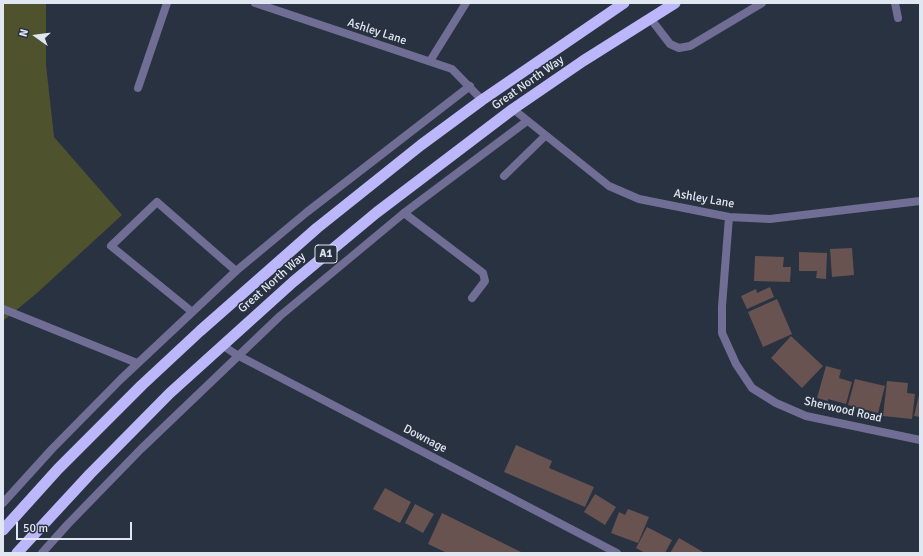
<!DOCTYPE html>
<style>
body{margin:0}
#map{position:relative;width:923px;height:556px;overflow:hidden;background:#293241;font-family:Signika,sans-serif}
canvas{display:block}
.frame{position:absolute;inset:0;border:4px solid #e1e7f1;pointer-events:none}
.north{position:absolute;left:16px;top:16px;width:40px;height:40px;-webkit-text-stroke:3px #293241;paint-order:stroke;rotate:284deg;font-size:11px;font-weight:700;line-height:16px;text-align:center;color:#e1e7f1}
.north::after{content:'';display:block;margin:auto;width:14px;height:18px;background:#e1e7f1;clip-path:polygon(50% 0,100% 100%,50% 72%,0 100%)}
.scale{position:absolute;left:16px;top:522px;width:116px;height:18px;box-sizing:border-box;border:2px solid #e1e7f1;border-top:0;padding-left:5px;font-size:12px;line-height:14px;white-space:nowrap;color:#e1e7f1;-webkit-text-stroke:3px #293241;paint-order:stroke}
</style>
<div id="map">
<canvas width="923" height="556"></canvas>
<div class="frame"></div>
<div class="north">N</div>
<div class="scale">50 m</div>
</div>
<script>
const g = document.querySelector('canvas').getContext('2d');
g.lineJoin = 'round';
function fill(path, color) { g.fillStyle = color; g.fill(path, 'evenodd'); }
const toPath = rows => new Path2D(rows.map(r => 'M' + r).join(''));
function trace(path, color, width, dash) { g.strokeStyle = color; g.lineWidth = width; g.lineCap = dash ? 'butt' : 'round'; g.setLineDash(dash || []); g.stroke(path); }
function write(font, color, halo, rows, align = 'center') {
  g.font = font + ' Signika,sans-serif'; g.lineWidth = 3; g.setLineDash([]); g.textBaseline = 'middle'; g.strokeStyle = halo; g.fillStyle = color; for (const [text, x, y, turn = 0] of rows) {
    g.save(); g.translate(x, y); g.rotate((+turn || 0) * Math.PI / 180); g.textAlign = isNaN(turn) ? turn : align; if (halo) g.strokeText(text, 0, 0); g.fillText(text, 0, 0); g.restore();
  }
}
fill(toPath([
 [3,3,46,3,46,65,54,137,122,215,37,293,3,321]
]), '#4e532e');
fill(toPath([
 [852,248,854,275,832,277,830,249],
 [799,252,827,253,826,279,816,278,817,271,799,271],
 [755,256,784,257,783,267,791,267,790,282,754,281],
 [770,287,774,297,747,309,741,296,756,289,757,293],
 [777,299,792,334,763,347,748,312],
 [791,336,823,366,802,388,771,358],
 [826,366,841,370,839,378,852,382,846,404,828,399,828,401,817,398],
 [855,379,885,386,878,413,848,405],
 [887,381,908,383,907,393,915,394,912,419,883,416],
 [920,391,920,417,914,416],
 [516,445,552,461,549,468,594,487,585,507,504,472],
 [385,488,411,502,400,523,373,509],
 [595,494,616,507,605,525,584,512],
 [415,504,434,514,423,533,405,523],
 [628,509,649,517,638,543,611,533,619,512,625,515],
 [442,513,523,553,447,553,428,544],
 [647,527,672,540,665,553,645,553,636,548],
 [679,538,703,552,702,553,670,553]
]), '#685350');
trace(toPath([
 [895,3,898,18],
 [430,61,466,3],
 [504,176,545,136],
 [404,213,483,273,485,281,472,298],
 [3,309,137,363],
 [191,311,111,246,157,202,236,271]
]), '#706e94', 8);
trace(toPath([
 [255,3,452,69,482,100],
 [650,18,670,44,679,48,690,46,762,3],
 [138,88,167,3],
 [513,109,609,186,639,199,729,217,770,219,920,201],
 [729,217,722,306,722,333,736,364,752,388,776,403,806,416,920,440],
 [222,345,237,355,617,553],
 [3,503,52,449,121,379,236,271,307,212,470,86],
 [42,553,68,524,141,449,280,316,404,213,527,121]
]), '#706e94', 8);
trace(toPath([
 [3,530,58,469,142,385,200,331,317,228,421,145,482,100,624,3],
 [17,553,90,474,170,393,293,282,376,213,513,109,583,61,675,3]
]), '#bcb6fa', 11);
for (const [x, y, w] of [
 [326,254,22]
]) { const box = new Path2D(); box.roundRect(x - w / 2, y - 9, w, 18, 3); g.fillStyle = '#293241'; g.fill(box); trace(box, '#e1e7f1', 1); }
write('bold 11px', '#e1e7f1', null, [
 ["A1",326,254]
]);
write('12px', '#e1e7f1', '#293241', [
 ["Ashley Lane",377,32,18],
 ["Great North Way",528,83,-35],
 ["Ashley Lane",704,199,10],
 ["Great North Way",272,283,-41],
 ["Sherwood Road",843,410,13],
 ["Downage",425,439,27]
]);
</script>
